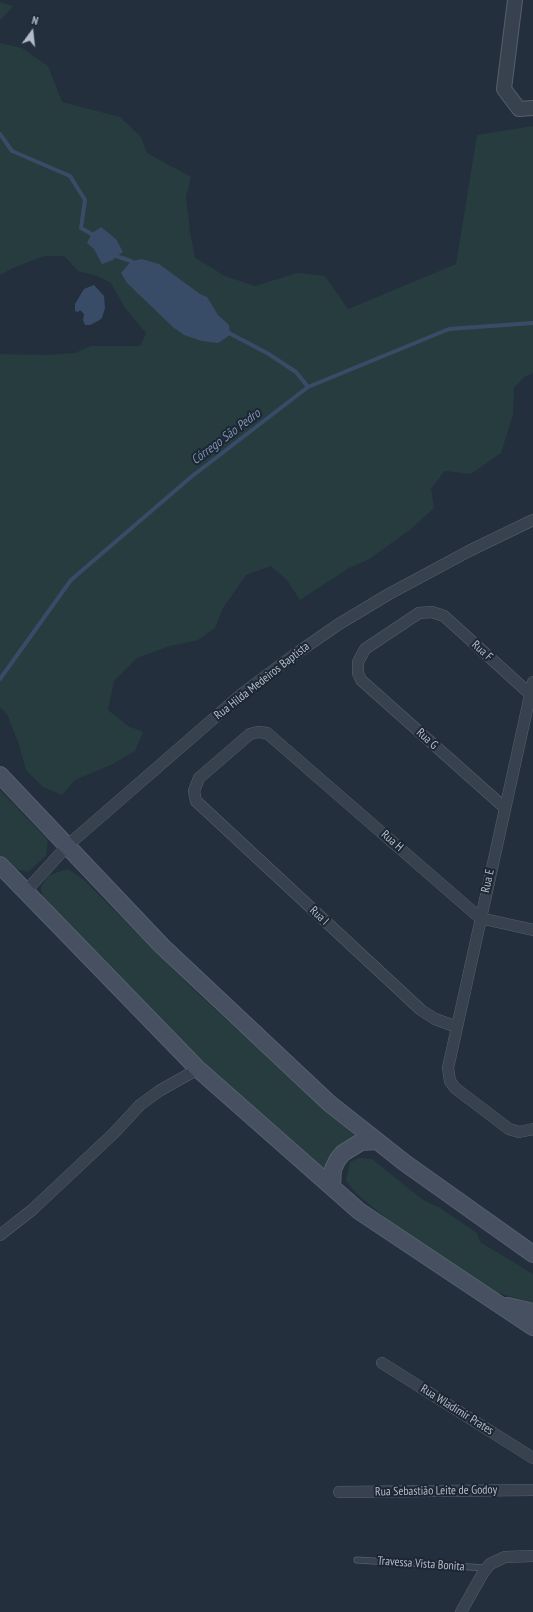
<!DOCTYPE html>
<meta charset="utf-8">
<style>
body{margin:0}
#map{position:relative;width:533px;height:1612px;overflow:hidden;background:#242f3e;font-family:"PT Sans Narrow",sans-serif}
canvas{display:block}
.north{position:absolute;left:12px;top:12px;width:40px;height:40px;-webkit-text-stroke:3px #1d2633;paint-order:stroke;rotate:15deg;font-size:11px;font-weight:700;line-height:16px;text-align:center;color:#b4bcc9}
.north::after{content:'';display:block;margin:auto;width:14px;height:18px;background:#b4bcc9;clip-path:polygon(50% 0,100% 100%,50% 72%,0 100%)}
</style>
<div id="map">
<canvas width="533" height="1612"></canvas>
<div class="north">N</div>
</div>
<script>
const g = document.querySelector('canvas').getContext('2d');
g.lineJoin = 'round';
function fill(path, color) { g.fillStyle = color; g.fill(path, 'evenodd'); }
const toPath = rows => new Path2D(rows.map(r => 'M' + r).join(''));
function trace(path, color, width, dash) { g.strokeStyle = color; g.lineWidth = width; g.lineCap = dash ? 'butt' : 'round'; g.setLineDash(dash || []); g.stroke(path); }
function write(font, color, halo, rows, align = 'center') {
  g.font = font + ' "PT Sans Narrow",sans-serif'; g.lineWidth = 4; g.setLineDash([]); g.textBaseline = 'middle'; g.strokeStyle = halo; g.fillStyle = color; for (const [text, x, y, turn = 0] of rows) {
    g.save(); g.translate(x, y); g.rotate((+turn || 0) * Math.PI / 180); g.textAlign = isNaN(turn) ? turn : align; if (halo) g.strokeText(text, 0, 0); g.fillText(text, 0, 0); g.restore();
  }
}
fill(toPath([
 [0,2,13,6,0,21],
 [0,43,22,48,48,66,62,102,120,117,141,137,147,153,191,177,186,197,190,232,195,258,225,276,255,286,297,273,325,276,348,309,456,264,477,135,533,126,533,373,526,376,514,387,513,415,501,453,471,474,445,471,431,488,434,508,411,529,368,560,349,568,300,600,286,579,271,566,246,575,223,608,215,628,198,640,170,646,137,658,114,681,108,710,128,726,143,732,135,751,111,765,75,780,62,795,43,787,26,770,19,745,8,716,0,707,0,354,46,355,75,353,91,346,140,346,146,333,125,308,111,283,97,276,78,271,64,256,44,256,13,268,0,275],
 [0,790,48,840,46,856,28,872,12,868,0,855],
 [68,869,84,880,195,991,355,1136,336,1150,326,1172,212,1072,64,923,43,900,41,887,49,875],
 [359,1158,372,1159,423,1200,440,1208,477,1233,480,1242,533,1274,533,1303,481,1288,415,1242,376,1210,357,1194,346,1181,350,1162]
]), '#263c3f');
fill(toPath([
 [101,227,116,239,123,252,116,256,113,260,102,264,94,249,87,243,92,233],
 [142,259,159,264,200,294,207,297,218,315,229,325,230,335,218,343,202,341,184,335,174,328,127,283,121,273,131,261],
 [94,285,104,296,105,308,102,318,98,321,90,325,85,325,83,320,84,314,80,310,78,312,75,311,75,304,84,289]
]), '#394c67');
trace(toPath([
 [0,134,12,151,70,176,85,200,81,228,95,236],
 [113,253,116,256,131,261,135,264],
 [227,332,267,353,296,372,308,387],
 [0,679,71,580,191,477,308,387,449,329,533,323]
]), '#394c67', 4);
const service = toPath([
 [357,1560,486,1568]
]);
const minor = toPath([
 [533,682,448,1068,450,1081,455,1088,509,1129,519,1132,533,1129],
 [505,808,361,680,358,673,358,662,365,649,419,613,432,612,444,616,530,694],
 [26,891,68,845,243,693,294,655,339,624,389,594,469,551,533,520],
 [457,1027,435,1019,421,1010,196,801,194,791,199,778,250,734,258,732,267,733,480,918,533,930],
 [0,1235,32,1210,114,1133,140,1105,159,1091,198,1069],
 [382,1363,533,1458],
 [339,1492,533,1490],
 [461,1612,483,1573,490,1564,505,1557,533,1556]
]);
const tertiary = toPath([
 [515,0,504,89,519,109,533,108]
]);
const secondary = toPath([
 [0,775,162,946,329,1103,405,1163,533,1254],
 [0,865,198,1069,359,1211,533,1327],
 [332,1187,333,1169,338,1159,343,1153,361,1142,377,1141],
 [508,1306,533,1312]
]);
trace(service, '#565f6c', 7);
trace(minor, '#565f6c', 12);
trace(tertiary, '#565f6c', 16);
trace(secondary, '#565f6c', 18);
trace(service, '#38414e', 5.5);
trace(minor, '#38414e', 11);
trace(tertiary, '#38414e', 14);
trace(secondary, '#465061', 16);
write('12px', '#b4bcc9', '#1d2633', [
 ["Rua F",482,651,42],
 ["Rua Hilda Medeiros Baptista",262,681,-38],
 ["Rua G",427,739,42],
 ["Rua H",392,841,41],
 ["Rua E",488,881,-77],
 ["Rua I",319,916,43],
 ["Rua Wladimir Prates",457,1410,32],
 ["Rua Sebastião Leite de Godoy",436,1491,-1],
 ["Travessa Vista Bonita",421,1564,4]
]);
write('italic 13px', '#7c92b1', '#1d2633', [
 ["Córrego São Pedro",226,437,-37]
]);
</script>
